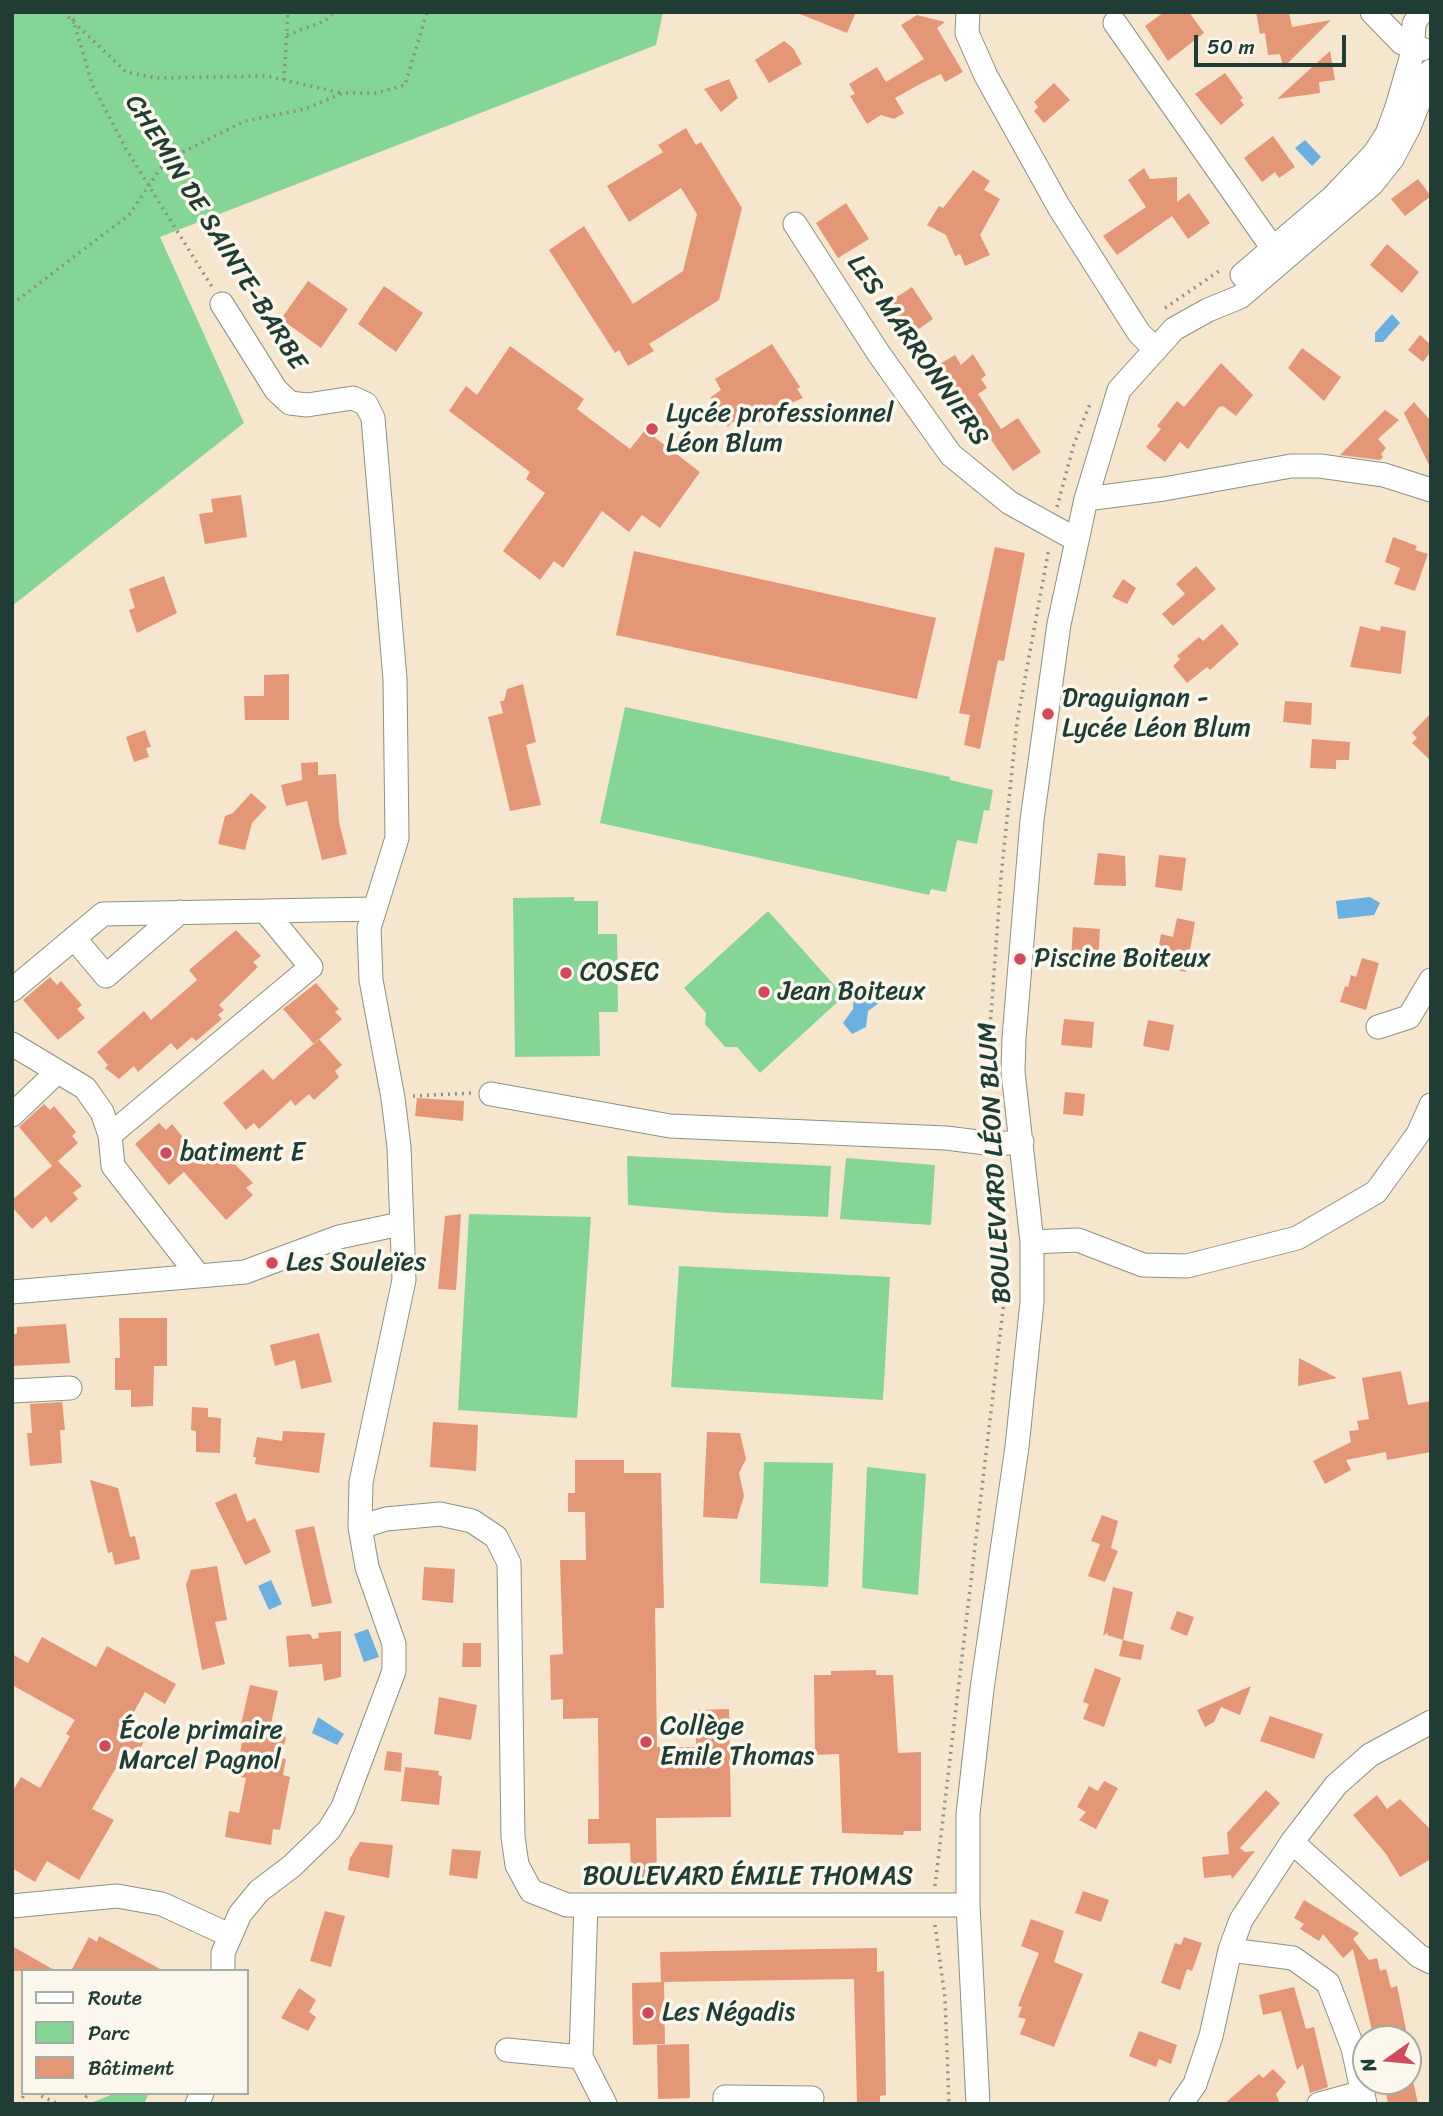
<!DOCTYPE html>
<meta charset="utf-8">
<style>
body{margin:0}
#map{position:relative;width:1443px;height:2116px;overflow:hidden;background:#f6e6ce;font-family:Sriracha,sans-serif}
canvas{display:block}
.frame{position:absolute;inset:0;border:14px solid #1f3d34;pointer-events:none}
.legend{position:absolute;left:21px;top:1969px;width:228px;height:126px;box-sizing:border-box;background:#fbf7ec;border:2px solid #a3ada2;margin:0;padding:9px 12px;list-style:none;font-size:21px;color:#1f3d34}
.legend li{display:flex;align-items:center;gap:14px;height:35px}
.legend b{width:35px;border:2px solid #a3ada2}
.north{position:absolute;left:1352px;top:2025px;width:70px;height:70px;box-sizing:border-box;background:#fbf7ec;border:2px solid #a3ada2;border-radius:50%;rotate:255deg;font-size:19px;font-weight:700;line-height:28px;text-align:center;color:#1f3d34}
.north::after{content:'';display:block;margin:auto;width:24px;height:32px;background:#d1495b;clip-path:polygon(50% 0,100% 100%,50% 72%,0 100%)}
.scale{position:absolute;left:1194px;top:35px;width:152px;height:32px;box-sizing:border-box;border:4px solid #1f3d34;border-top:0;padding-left:9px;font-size:21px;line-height:24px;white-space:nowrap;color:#1f3d34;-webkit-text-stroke:5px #fbf7ec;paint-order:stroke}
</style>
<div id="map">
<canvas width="1443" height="2116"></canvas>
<div class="frame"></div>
<ul class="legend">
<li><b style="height:9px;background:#fff"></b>Route</li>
<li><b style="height:19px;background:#85d595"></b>Parc</li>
<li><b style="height:19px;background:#e49776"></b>Bâtiment</li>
</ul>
<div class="north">N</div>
<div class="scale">50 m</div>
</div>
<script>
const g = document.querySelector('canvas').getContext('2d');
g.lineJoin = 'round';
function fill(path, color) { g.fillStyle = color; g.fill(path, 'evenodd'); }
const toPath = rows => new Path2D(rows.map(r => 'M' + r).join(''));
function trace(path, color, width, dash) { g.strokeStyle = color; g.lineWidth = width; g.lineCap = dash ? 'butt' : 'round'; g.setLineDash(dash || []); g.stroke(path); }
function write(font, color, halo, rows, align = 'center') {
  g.font = font + ' Sriracha,sans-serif'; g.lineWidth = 7; g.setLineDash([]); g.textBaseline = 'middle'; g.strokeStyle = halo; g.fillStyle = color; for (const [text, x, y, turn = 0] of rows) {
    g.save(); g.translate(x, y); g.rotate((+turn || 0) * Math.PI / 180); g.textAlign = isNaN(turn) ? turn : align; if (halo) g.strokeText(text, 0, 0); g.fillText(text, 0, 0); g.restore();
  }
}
fill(toPath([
 [12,12,663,12,656,45,160,237,244,423,12,606],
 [625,707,950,777,950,780,993,790,989,811,984,810,977,844,957,840,946,892,931,889,929,895,600,823],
 [574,897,574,901,598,901,598,934,617,934,618,1012,599,1012,600,1056,515,1057,513,898],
 [768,911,844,996,760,1073,737,1047,725,1047,705,1024,706,1013,684,988],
 [627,1156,831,1166,828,1217,726,1213,628,1205],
 [846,1158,935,1165,931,1225,840,1219],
 [469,1214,591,1217,577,1418,458,1410],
 [679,1266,890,1277,883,1400,671,1387],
 [764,1462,833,1463,828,1587,760,1583],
 [867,1467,926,1474,918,1595,862,1588],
 [116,2093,149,2093,144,2104,88,2104]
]), '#85d595');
fill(toPath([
 [1305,140,1321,157,1312,166,1295,148],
 [1392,314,1400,323,1383,342,1375,342,1375,333],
 [1370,897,1380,903,1374,915,1338,919,1336,901],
 [869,988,879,1003,868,1011,866,1027,852,1034,843,1023,853,1009,854,992],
 [271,1580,282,1604,269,1610,258,1586],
 [368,1629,379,1657,364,1662,354,1634],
 [318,1717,344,1734,337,1745,312,1733]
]), '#6ab0e1');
fill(toPath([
 [795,12,856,12,847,33],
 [1164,12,1189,12,1204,33,1168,61,1145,26],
 [1256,12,1289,12,1292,27,1331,20,1283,68,1280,54,1268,55,1265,33,1260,34],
 [917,15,945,22,937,28,963,72,945,82,941,74,922,83,895,98,904,113,894,119,881,115,867,124,850,96,855,94,849,84,877,67,886,82,924,59,901,25],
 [784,41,793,48,802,64,769,83,755,60],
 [1330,51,1335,80,1319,82,1320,93,1277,99],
 [1225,73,1243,98,1240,100,1244,105,1221,125,1195,94],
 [729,79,738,98,721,112,704,89],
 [1054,83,1070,100,1044,123,1034,111,1038,107,1034,102],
 [686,128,696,145,701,142,742,208,719,300,649,344,654,351,628,366,619,350,615,353,549,250,584,226,633,304,683,271,697,214,681,188,629,222,607,186,663,152,658,145],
 [1273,136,1295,167,1279,178,1275,172,1262,182,1244,158],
 [1144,168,1150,179,1177,177,1177,202,1189,193,1210,223,1188,239,1172,216,1117,255,1103,236,1146,207,1128,180],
 [973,170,990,181,984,190,1000,199,980,235,990,255,965,266,960,254,955,256,946,235,927,225,939,206,943,208],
 [1418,179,1431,196,1405,216,1391,199],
 [846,203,869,239,838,258,816,223],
 [1387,244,1419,272,1402,293,1370,265],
 [308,281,348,309,321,348,281,319],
 [384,286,423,313,396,352,358,324],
 [912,287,933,319,906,338,886,304],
 [1420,335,1431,345,1431,351,1423,362,1408,350],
 [772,344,800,387,797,389,803,398,776,409,776,414,766,421,746,424,732,422,728,427,712,404,711,397,721,390,715,379],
 [510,346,584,399,577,409,630,449,645,430,700,472,660,528,642,515,629,532,602,511,563,568,554,561,540,580,503,551,545,493,526,479,530,472,449,411,466,386,477,395],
 [1302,348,1341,377,1324,401,1288,368],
 [973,354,986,375,981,379,987,388,978,394,1001,429,1018,418,1041,452,1013,471,938,365,955,355,961,365],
 [1221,363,1253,395,1236,416,1223,406,1219,407,1188,449,1180,442,1165,462,1146,447,1161,429,1157,426,1177,401,1184,407],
 [1414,402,1431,421,1431,469,1404,413],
 [1385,410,1399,420,1378,439,1386,448,1381,454,1383,457,1380,460,1340,455],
 [241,495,247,537,205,544,199,514,213,512,211,499],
 [1393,537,1417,546,1415,550,1428,554,1415,591,1394,584,1400,568,1385,562],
 [995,547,1025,553,1004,661,998,660,980,749,964,745,970,715,959,713],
 [634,551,936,618,917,699,616,635],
 [1196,566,1216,589,1173,626,1162,614,1185,594,1176,584],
 [164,576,177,613,137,633,129,610,135,608,129,589],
 [1123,579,1136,588,1127,604,1112,597],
 [1222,624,1239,644,1210,670,1207,667,1187,683,1173,666,1180,659,1177,656,1199,637,1203,641],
 [1360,626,1380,631,1381,626,1406,631,1401,674,1350,667],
 [289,674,289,720,245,720,244,696,264,696,264,675],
 [523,684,536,742,526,745,541,805,510,811,488,717,503,713,500,701,504,701,507,689],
 [1285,701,1312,703,1311,725,1283,722],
 [1431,713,1431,761,1412,743,1417,738,1412,733],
 [145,730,151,747,146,748,149,757,134,762,126,737],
 [1312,739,1350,742,1349,760,1336,760,1336,769,1310,768],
 [318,762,318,775,336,774,339,822,347,854,322,860,307,801,286,806,281,785,302,780,301,763],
 [251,793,267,807,252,823,245,850,218,844,225,816,233,813],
 [1098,853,1125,856,1126,886,1094,885],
 [1159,855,1186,858,1182,891,1155,887],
 [1177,918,1195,922,1186,972,1155,966,1161,934,1173,937],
 [1073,927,1100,929,1098,961,1071,960],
 [236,930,261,956,253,962,258,967,219,1005,224,1010,218,1015,222,1019,196,1041,192,1037,177,1050,171,1043,138,1072,134,1066,119,1079,105,1068,108,1065,97,1052,144,1011,151,1020,197,980,189,970],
 [1362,958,1379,963,1366,1010,1340,1002,1345,986,1348,987,1351,975,1356,977],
 [50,977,57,985,61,981,82,1005,77,1009,85,1018,58,1040,23,1000],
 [316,983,339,1009,335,1012,342,1019,314,1044,283,1009],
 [1064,1019,1094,1022,1092,1048,1061,1045],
 [1148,1020,1174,1025,1169,1051,1143,1046],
 [319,1039,342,1065,335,1071,339,1077,314,1100,309,1094,295,1106,291,1100,259,1129,254,1123,246,1130,223,1103,263,1069,273,1080],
 [1065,1092,1085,1094,1083,1116,1063,1114],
 [417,1098,464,1101,463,1121,415,1116],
 [44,1104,50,1110,54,1106,76,1132,72,1136,78,1143,58,1161,82,1186,73,1193,78,1199,51,1223,46,1216,32,1229,12,1207,12,1200,52,1166,19,1127],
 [159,1123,166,1130,172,1124,199,1157,210,1148,223,1163,229,1158,253,1183,246,1188,253,1195,226,1220,184,1172,169,1185,135,1144],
 [461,1214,456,1290,438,1289,445,1216],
 [119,1318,167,1318,167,1366,154,1366,153,1406,131,1407,131,1390,115,1390,115,1358,120,1358],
 [66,1324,70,1363,12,1366,12,1334,17,1334,17,1327],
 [319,1333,332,1382,301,1389,295,1360,275,1366,270,1345],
 [1299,1358,1337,1378,1298,1386],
 [1401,1371,1408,1405,1431,1401,1431,1452,1387,1460,1386,1452,1346,1460,1351,1470,1325,1484,1313,1461,1351,1442,1349,1431,1359,1430,1357,1421,1369,1419,1362,1378],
 [62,1402,65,1430,60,1430,62,1463,30,1466,27,1433,32,1433,30,1404],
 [192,1407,208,1408,208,1417,221,1418,220,1453,196,1452,196,1431,191,1430],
 [433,1422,478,1425,476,1471,430,1467],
 [283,1431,325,1433,319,1473,255,1464,256,1457,253,1457,257,1437,282,1441],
 [707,1432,740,1433,746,1459,739,1473,744,1496,737,1519,703,1517],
 [575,1460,624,1460,624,1473,661,1473,664,1608,655,1608,657,1747,696,1747,696,1710,729,1709,731,1817,656,1818,657,1878,631,1878,630,1843,588,1844,588,1819,599,1819,598,1718,563,1719,563,1699,551,1700,550,1655,563,1654,560,1560,586,1560,585,1512,568,1512,568,1493,575,1493],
 [90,1480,118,1488,130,1537,135,1536,140,1559,115,1565,112,1552,108,1553],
 [236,1493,247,1522,255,1518,271,1552,245,1565,215,1503],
 [1102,1515,1118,1521,1111,1548,1118,1551,1105,1582,1088,1576,1100,1544,1091,1541],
 [314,1526,332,1603,312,1607,295,1530],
 [217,1566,227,1620,215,1622,225,1664,202,1670,186,1585,191,1570],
 [424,1567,455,1569,453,1603,422,1600],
 [1113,1587,1133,1592,1123,1640,1107,1635,1108,1632,1103,1636],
 [1177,1611,1194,1617,1187,1636,1170,1629],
 [341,1631,341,1677,324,1681,322,1664,289,1667,286,1636,310,1634,313,1639,319,1638,318,1633],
 [42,1637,96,1667,107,1646,176,1684,165,1704,145,1692,129,1721,149,1731,138,1753,128,1747,92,1809,114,1820,79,1880,47,1861,35,1882,12,1868,12,1792,21,1777,40,1788,70,1736,66,1734,75,1720,12,1685,12,1654,28,1663],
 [1123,1640,1144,1645,1141,1660,1119,1656],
 [463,1643,481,1643,481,1667,462,1667],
 [1095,1668,1121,1678,1104,1727,1083,1719,1089,1704,1083,1702],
 [876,1670,876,1675,893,1675,898,1753,921,1752,921,1831,904,1831,903,1835,842,1833,839,1754,815,1755,814,1675,831,1675,831,1671],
 [250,1685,278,1691,269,1733,286,1737,281,1758,286,1759,283,1775,290,1777,280,1830,273,1829,271,1845,225,1837,229,1811,239,1813,246,1778,236,1776,245,1725,241,1724],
 [1251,1686,1240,1715,1221,1707,1214,1722,1205,1727,1197,1710],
 [439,1697,477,1705,471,1740,434,1734],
 [1270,1716,1323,1734,1314,1759,1260,1741],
 [387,1751,402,1753,401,1772,384,1770],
 [405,1767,439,1771,438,1775,442,1776,439,1805,401,1801],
 [1104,1781,1118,1788,1096,1829,1079,1820,1086,1812,1077,1807,1089,1786,1098,1791],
 [1266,1790,1280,1803,1240,1848,1245,1852,1255,1851,1232,1879,1231,1875,1204,1878,1202,1857,1229,1854,1227,1833],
 [1377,1795,1387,1809,1400,1799,1431,1830,1431,1859,1400,1877,1386,1854,1353,1815],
 [360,1842,393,1845,389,1878,348,1870,350,1858],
 [452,1849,481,1851,477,1879,449,1875],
 [1083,1891,1109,1900,1101,1922,1075,1913],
 [1304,1900,1359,1933,1353,1939,1369,1960,1377,1958,1380,1971,1386,1969,1391,1988,1397,1986,1408,2039,1374,2039,1353,1949,1343,1958,1323,1934,1319,1941,1300,1929,1304,1924,1294,1918],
 [325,1911,345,1916,331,1967,310,1961],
 [1031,1919,1064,1931,1054,1962,1083,1974,1054,2047,1020,2034,1026,2019,1018,2017,1022,2007,1018,2006,1039,1953,1021,1946],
 [99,1936,164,1971,71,1971,89,1937,97,1942],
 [1184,1937,1202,1943,1192,1971,1187,1969,1180,1990,1161,1983,1175,1943,1181,1945],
 [12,1946,56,1971,12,1971],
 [877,1948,877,1972,884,1971,886,2095,880,2096,880,2104,857,2104,854,1979,661,1982,660,1952],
 [664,1982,665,2044,633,2045,632,1983],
 [1294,1987,1306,2029,1314,2027,1328,2087,1310,2093,1303,2064,1297,2070,1281,2011,1263,2015,1259,1995],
 [299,1988,316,2000,309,2012,316,2017,308,2031,281,2018],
 [1139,2031,1177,2045,1171,2064,1159,2059,1156,2067,1129,2056],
 [689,2044,690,2098,658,2099,657,2045],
 [1273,2069,1286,2082,1276,2094,1280,2104,1224,2104,1259,2074,1263,2078],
 [1384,2081,1413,2081,1418,2104,1388,2104]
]), '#e49776');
const minor = toPath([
 [968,12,967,33,986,76,1059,207,1139,333,1154,348],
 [1372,12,1402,43,1422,49],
 [1115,23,1281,260],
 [795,224,879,354,951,455,1010,503,1077,540],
 [1242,275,1333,197,1374,154,1387,134,1397,107,1412,55,1414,24,1421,12],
 [222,304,276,390,290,403,307,405,353,398,366,404,373,418,395,679,397,838,369,928,371,980,393,1098,399,1147,404,1280,361,1482,360,1527,367,1567,394,1644,394,1671,343,1807,329,1830,292,1866,259,1891,240,1914,223,1953,223,1971],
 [1086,499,1164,489,1291,466,1320,466,1384,475,1431,490],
 [74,938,106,976,180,912],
 [12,990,103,914,374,909],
 [1378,1027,1409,1017,1431,980],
 [12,1044,85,1088,102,1112,110,1135,113,1166,198,1275],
 [491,1094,670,1126,946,1138,994,1144,1022,1142],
 [12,1115,57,1072],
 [110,1135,311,967,265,911],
 [1032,1242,1078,1240,1143,1265,1187,1266,1297,1238,1376,1192,1418,1134,1431,1105],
 [12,1292,245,1272,339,1237,400,1224],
 [12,1391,70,1388],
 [360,1527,386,1519,440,1514,472,1521,496,1537,509,1563,513,1837,517,1865,531,1891,567,1905,968,1905],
 [1292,1842,1419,1956,1431,1962],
 [12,1906,117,1896,162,1904,229,1935],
 [1230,1950,1293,1958,1328,1983,1353,2048,1365,2104],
 [507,2050,581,2057,605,2104],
 [581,2057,586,1905],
 [197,2104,202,2093],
 [725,2104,725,2097,812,2098],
 [978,2104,968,1905,968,1814,982,1689,1017,1447,1032,1302,1032,1242,1013,1072,1014,1038,1032,820,1059,624,1086,499,1119,390,1174,329,1208,310,1240,297,1372,184,1392,159,1409,127,1431,71],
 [1181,2104,1195,2084,1211,2036,1230,1950,1241,1920,1292,1842,1336,1785,1370,1755,1431,1722],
 [1319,2104,1363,2092]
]);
trace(minor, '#8a9281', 25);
trace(toPath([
 [63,12,126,72,156,78,267,76,341,93],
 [71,12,92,84,126,149,212,287],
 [287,35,325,21,335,12],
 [284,80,288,12],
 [12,304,129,215,160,169,181,153,245,121,305,109,343,93,377,93,405,85,427,12],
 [1165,308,1222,269],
 [1057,507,1074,444,1090,404],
 [413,1096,472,1093],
 [992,1124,988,1056,1001,877,1017,722,1049,548],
 [935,1886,1006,1284,1005,1227,997,1163],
 [935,1925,945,1998,949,2104],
 [35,2093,58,2104],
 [19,2104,25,2093],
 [83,2104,86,2097,93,2093]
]), '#8a9281', 3.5, [2, 5]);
trace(minor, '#fff', 23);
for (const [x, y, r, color] of [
 [652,429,7,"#d1495b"],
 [1048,714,7,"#d1495b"],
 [1020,959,7,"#d1495b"],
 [566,973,7,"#d1495b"],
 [764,992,7,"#d1495b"],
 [166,1153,7,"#d1495b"],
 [272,1263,7,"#d1495b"],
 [646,1742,7,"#d1495b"],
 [105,1746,7,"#d1495b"],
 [648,2013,7,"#d1495b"]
]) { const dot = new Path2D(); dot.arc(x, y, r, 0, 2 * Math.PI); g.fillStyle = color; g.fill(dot); trace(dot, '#fbf7ec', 2.5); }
write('26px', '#1f3d34', '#fbf7ec', [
 ["CHEMIN DE SAINTE-BARBE",215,233,58],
 ["LES MARRONNIERS",917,351,55],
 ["BOULEVARD LÉON BLUM",996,1163,-93],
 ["BOULEVARD ÉMILE THOMAS",748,1877]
]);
write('26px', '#1f3d34', '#fbf7ec', [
 ["Lycée professionnel",666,414],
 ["Léon Blum",666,444],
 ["Draguignan -",1062,699],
 ["Lycée Léon Blum",1062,729],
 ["Piscine Boiteux",1034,959],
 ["COSEC",580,973],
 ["Jean Boiteux",778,992],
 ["batiment E",180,1153],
 ["Les Souleïes",286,1263],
 ["Collège",660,1727],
 ["Emile Thomas",660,1757],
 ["École primaire",119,1731],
 ["Marcel Pagnol",119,1761],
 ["Les Négadis",662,2013]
], 'left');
</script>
